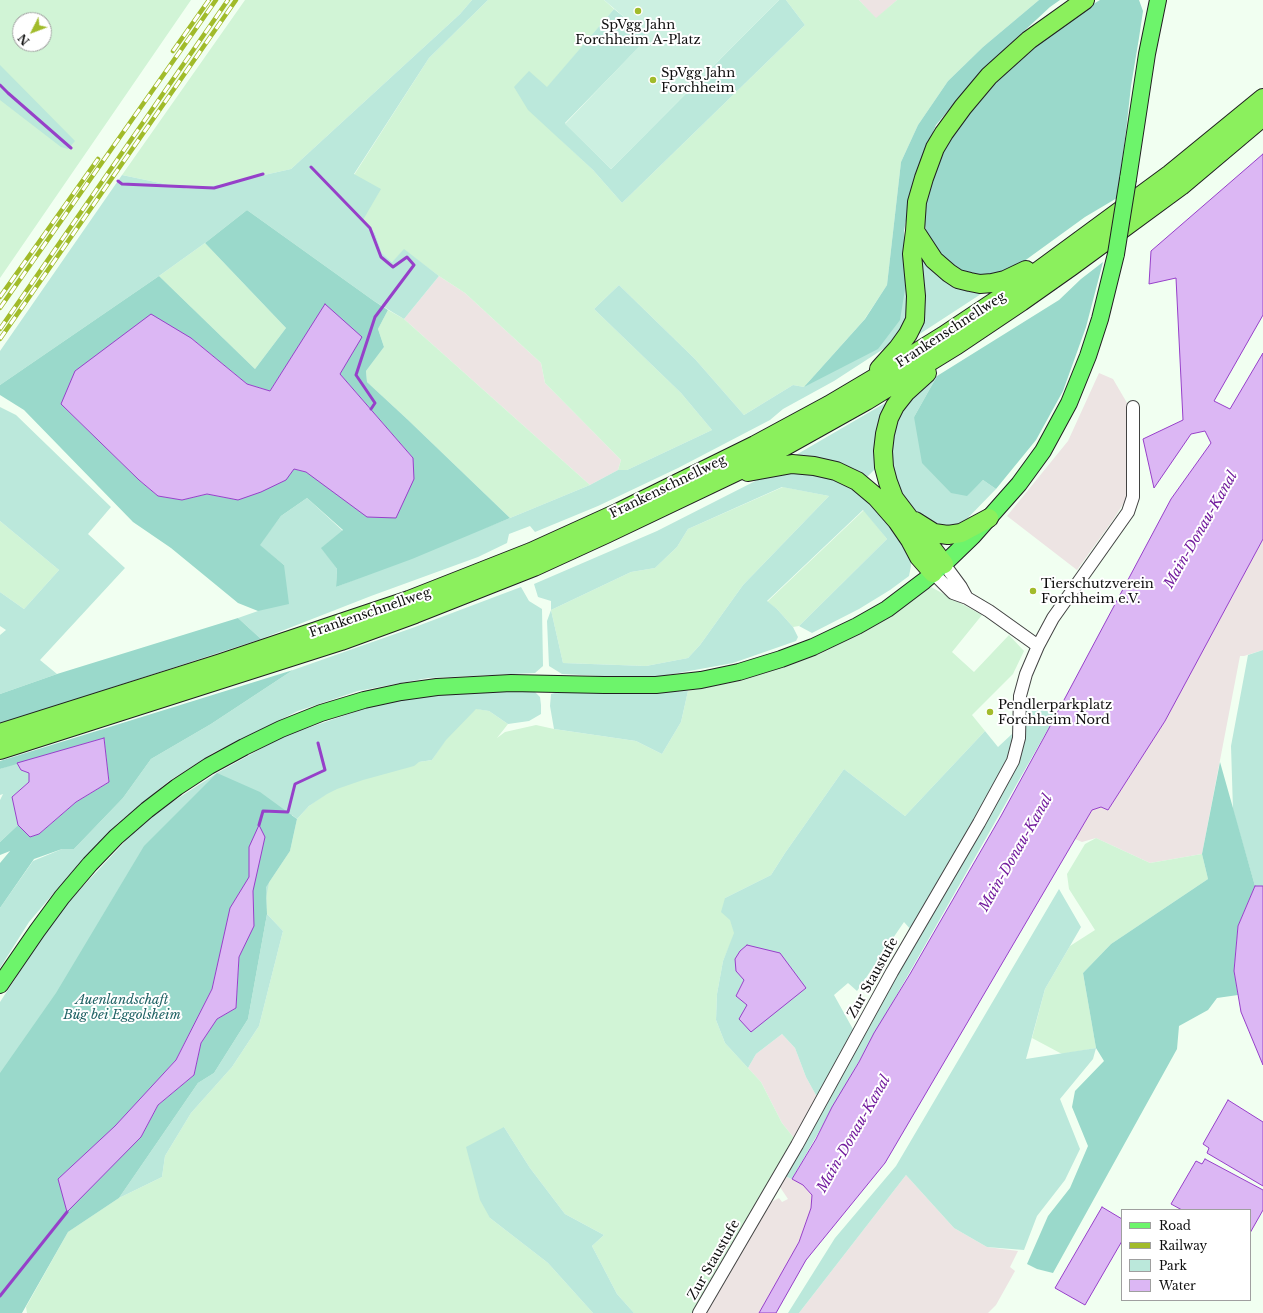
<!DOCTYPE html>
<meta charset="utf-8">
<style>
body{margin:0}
#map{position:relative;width:1263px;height:1313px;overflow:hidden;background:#f1fff1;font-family:"Libre Baskerville",serif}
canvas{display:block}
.legend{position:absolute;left:1121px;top:1209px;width:130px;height:92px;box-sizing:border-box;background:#fff;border:1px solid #9f9f9f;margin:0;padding:5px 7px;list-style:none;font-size:12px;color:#0f0f0f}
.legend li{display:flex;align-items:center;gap:8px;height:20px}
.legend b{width:20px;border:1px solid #9f9f9f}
.north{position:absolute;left:12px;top:12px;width:40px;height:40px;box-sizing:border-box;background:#fff;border:1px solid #9f9f9f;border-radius:50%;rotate:228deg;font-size:11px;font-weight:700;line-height:16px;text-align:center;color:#0f0f0f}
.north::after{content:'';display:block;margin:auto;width:14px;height:18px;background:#a1bb2a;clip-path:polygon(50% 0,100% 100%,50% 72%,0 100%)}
</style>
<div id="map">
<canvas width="1263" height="1313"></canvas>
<ul class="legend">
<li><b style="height:5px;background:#6df46b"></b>Road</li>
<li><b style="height:5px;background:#a1bb2a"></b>Railway</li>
<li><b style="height:11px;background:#bbe8db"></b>Park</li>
<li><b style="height:11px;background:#dcb7f4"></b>Water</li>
</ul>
<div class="north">N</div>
</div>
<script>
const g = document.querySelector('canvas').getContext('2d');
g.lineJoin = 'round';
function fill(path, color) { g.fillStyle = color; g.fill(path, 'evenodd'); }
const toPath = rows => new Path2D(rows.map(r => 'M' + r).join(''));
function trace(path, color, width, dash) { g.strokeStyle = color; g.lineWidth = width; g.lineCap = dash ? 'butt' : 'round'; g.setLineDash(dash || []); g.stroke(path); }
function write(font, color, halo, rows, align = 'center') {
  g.font = font + ' "Libre Baskerville",serif'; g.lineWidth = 4; g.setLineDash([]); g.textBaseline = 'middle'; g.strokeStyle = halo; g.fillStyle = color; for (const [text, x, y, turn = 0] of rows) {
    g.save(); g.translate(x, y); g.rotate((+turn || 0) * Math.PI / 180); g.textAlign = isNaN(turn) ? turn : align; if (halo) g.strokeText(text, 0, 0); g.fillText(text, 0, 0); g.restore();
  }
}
fill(toPath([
 [859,0,897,0,876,19],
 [439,276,465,293,541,363,545,383,621,460,618,470,590,485,404,319],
 [1099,373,1113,379,1130,408,1130,493,1113,520,1077,570,1007,516,1068,441],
 [1263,539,1263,650,1244,656,1240,656,1202,854,1150,863,1096,838,1082,842,1075,839,1092,810,1101,807,1108,810,1165,721],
 [782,1034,795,1048,806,1077,817,1097,794,1138,782,1123,761,1082,748,1068,756,1054],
 [782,1175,801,1183,807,1189,812,1195,811,1208,799,1242,759,1313,704,1313,765,1205,779,1198,782,1202,788,1199,780,1187,780,1182],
 [906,1175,954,1228,987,1247,1018,1251,1010,1267,1015,1271,996,1305,988,1313,799,1313]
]), '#ede4e3');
fill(toPath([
 [0,0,191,0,0,278],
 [20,20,44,20,44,44,20,44],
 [245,0,472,0,460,14,291,169,224,184,189,189,122,175],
 [488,0,604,0,614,9,547,88,561,140,593,170,622,203,805,25,786,0,859,0,876,18,897,0,1039,0,983,47,948,81,918,125,901,162,887,285,864,320,804,387,793,385,744,415,695,359,619,285,594,309,681,393,712,430,627,470,618,470,621,460,545,383,541,363,465,293,439,276,404,250,392,262,382,253,375,233,363,220,354,175,429,58],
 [205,243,286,328,255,369,159,276],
 [388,310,404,319,590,485,510,518,407,419,367,382,366,371,384,347,378,329],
 [783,487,829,496,743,585,700,645,688,658,646,666,563,663,551,610,631,572,655,568,677,547,688,529],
 [864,510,887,539,799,626,793,627,777,609,767,602],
 [0,521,59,570,24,609,0,592],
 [931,587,982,615,952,652,974,672,1009,635,1024,651,1013,674,972,715,985,731,905,816,844,769,785,853,771,875,725,898,735,933,723,961,717,994,716,1020,725,1043,761,1082,782,1123,794,1138,695,1313,634,1313,617,1294,592,1246,604,1235,565,1214,530,1168,504,1127,490,1218,548,1263,593,1313,27,1313,26,1307,68,1232,119,1198,162,1177,165,1156,191,1113,232,1067,259,1026,283,931,267,914,266,887,290,851,297,819,309,806,348,778,406,764,432,760,467,707,489,711,508,724,497,738,505,732,536,725,554,729,636,741,662,754,681,722,688,691,744,680,820,654,883,621],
 [1096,838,1150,863,1202,854,1208,879,1111,944,1083,973,1096,1048,1062,1054,1032,1038,1045,989,1070,946,1095,930,1069,889,1067,874,1085,844]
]), '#d1f4d6');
fill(toPath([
 [472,0,488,0,429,58,354,174,381,189,363,220,375,233,382,253,392,262,404,249,439,276,404,319,374,301,247,210,205,243,159,276,0,385,0,351,122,175,189,189,224,184,291,169,460,14],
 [779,0,786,0,805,25,622,203,593,170,528,110,514,87,529,71,547,87,614,9,649,37,565,123,611,169],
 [0,65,75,141,68,149,61,147,0,100],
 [914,248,964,287,981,294,912,339],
 [906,283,909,305,902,329,891,344,834,381,783,409,770,420,678,468,598,506,535,532,530,526,509,534,507,543,478,557,371,596,261,639,238,618,258,611,284,565,259,545,281,516,307,498,343,531,322,548,337,569,336,587,510,518,590,485,618,470,627,470,712,430,681,393,594,309,619,285,695,359,744,415,793,385,804,387],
 [937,376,914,417,967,495,983,480,996,489,962,524,948,529,928,525,911,512,895,488,889,430,910,394],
 [892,399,878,466,863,481,789,459],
 [0,407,16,415,111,507,88,534,125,568,40,660,57,674,0,694,0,635,6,630,0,626,0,592,24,609,59,570,0,521],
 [773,472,833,475,861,490,884,514,910,552,911,566,909,576,890,590,859,609,812,633,799,626,887,539,863,510,767,601,777,609,793,627,798,637,796,641,733,663,662,676,618,677,562,674,549,666,547,621,551,610,551,601,538,597,534,584,657,531],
 [782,487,829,496,743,585,700,645,688,658,646,666,563,663,551,610,631,572,655,568,677,547,688,529],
 [521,587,529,601,542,609,543,666,535,673,428,678,358,691,298,711,213,753,169,781,118,823,82,860,29,922,0,968,0,908,33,861,62,849,74,849,123,798,151,759,211,724,293,670,415,627],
 [1263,650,1263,886,1255,886,1233,810,1231,746,1248,655],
 [503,689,535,692,540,697,541,705,541,714,529,721,508,724,489,711,476,709,446,740,432,760,419,762,414,766,363,780,337,789,327,794,309,806,297,819,292,815,275,851,261,924,63,1231,0,1313,0,1002,59,912,146,819,217,773,284,736,390,700],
 [562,691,620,693,688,691,681,722,662,754,636,741,554,729,550,706,551,694],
 [1024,699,1056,715,792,1179,782,1175,1009,780],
 [985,731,998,747,1012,734,1014,737,1008,760,912,931,904,922,857,991,848,983,834,995,854,1031,817,1097,806,1077,795,1048,782,1034,756,1054,748,1068,725,1043,716,1020,717,994,723,961,734,933,730,920,721,912,725,898,771,875,785,853,844,769,905,816],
 [744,980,806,988,736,996],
 [17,763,21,770,29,773,29,782,12,797,18,825,0,842,0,800,3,794,0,795,0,769],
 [1059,889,1081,927,1045,989,1026,1059,1096,1048,1093,1059,1060,1099,1080,1149,1065,1180,1037,1216,1024,1250,987,1247,954,1228,906,1175,799,1313,788,1313,835,1238,896,1166],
 [267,914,283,931,259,1026,232,1067,191,1113,165,1156,162,1177,119,1198,198,1083,214,1073,248,1019],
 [504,1127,530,1168,565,1214,604,1235,592,1246,617,1294,634,1313,593,1313,548,1263,490,1218,480,1200,466,1147]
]), '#bbe8db');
fill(toPath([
 [1039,0,1060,0,1050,7,981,71,936,125,915,175,904,231,906,283,900,320,878,349,804,387,865,319,887,285,901,162,918,125,948,81,983,47],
 [1100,0,1139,0,1143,11,1139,38,1131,86,1126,131,1117,198,1085,217,1005,275,970,277,942,260,926,232,924,218,925,203,936,166,948,141,980,99,1030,48,1090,6],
 [247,210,374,301,388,310,378,329,384,347,366,371,367,382,407,419,510,518,412,559,336,587,337,569,321,548,343,530,307,498,281,516,260,545,284,565,289,604,258,611,238,603,171,548,133,522,24,410,0,395,0,385,159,276,255,369,286,328,205,243],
 [325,305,361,337,340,374,413,458,306,472,294,469,238,500,207,494,182,500,158,496,139,480,61,404,191,338,247,384,270,391],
 [1103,262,1086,327,1063,391,1036,440,996,489,983,480,967,496,951,493,922,463,914,417,937,376,1059,300,1081,279],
 [238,618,261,639,0,724,0,694,57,674],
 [293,670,211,724,151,759,123,798,74,849,62,849,34,859,0,908,0,863,10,851,0,855,0,842,18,825,30,837,39,834,76,802,109,782,104,738,0,769,0,761],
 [1220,762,1255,886,1238,926,1234,971,1238,995,1217,998,1208,1010,1179,1026,1177,1049,1053,1273,1037,1269,1027,1264,1048,1216,1070,1188,1088,1146,1072,1107,1075,1091,1104,1061,1096,1048,1083,973,1111,944,1208,879,1202,854],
 [217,773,260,792,297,819,290,851,266,887,267,914,248,1019,214,1073,198,1083,119,1198,68,1232,22,1313,0,1313,0,1073,56,993,144,846],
 [265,837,253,891,254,926,239,957,236,1008,217,1019,201,1043,194,1075,158,1105,141,1137,67,1211,58,1179,115,1126,176,1060,212,988,230,908,249,877,249,847]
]), '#9ad9cb');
fill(toPath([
 [604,0,779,0,611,169,565,124,648,37]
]), '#ccf0e1');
const water = toPath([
 [1263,154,1263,315,1214,401,1230,409,1263,353,1263,539,1165,721,1108,810,1101,807,1092,810,885,1163,806,1260,776,1313,759,1313,799,1242,811,1208,812,1195,803,1185,792,1179,816,1139,832,1107,859,1062,874,1033,910,974,1001,816,1048,730,1171,499,1211,443,1205,431,1191,434,1154,488,1143,439,1183,420,1176,278,1149,284,1151,251,1263,154],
 [325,304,362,337,340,374,413,458,414,479,396,518,367,517,306,472,294,469,286,480,261,492,238,500,207,494,182,500,158,496,139,480,61,404,75,371,151,314,191,338,247,384,270,391,325,304],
 [104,738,109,782,76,802,39,834,30,837,18,825,12,797,29,782,29,773,21,770,17,763,104,738],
 [259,825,265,837,253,891,254,926,239,957,236,1008,217,1019,201,1043,194,1075,158,1105,141,1137,67,1212,58,1179,115,1126,176,1060,212,989,230,908,249,877,249,847,259,825],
 [1255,886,1263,886,1263,1065,1241,1012,1234,971,1238,926,1255,886],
 [747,945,780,953,806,988,751,1032,739,1019,747,1005,736,996,744,980,736,971,735,959,740,951,747,945],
 [1228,1100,1263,1122,1263,1186,1207,1153,1209,1148,1203,1144,1228,1100],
 [1205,1159,1263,1190,1263,1210,1250,1233,1250,1210,1182,1210,1171,1204,1196,1161,1202,1164,1205,1159],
 [1102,1207,1122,1219,1122,1241,1085,1305,1055,1288,1102,1207]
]);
fill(water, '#dcb7f4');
trace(water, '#9640c9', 1);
trace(toPath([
 [0,85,8,93,71,148],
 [311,167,370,228,381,257,393,267,407,257,414,265,375,317,356,375,375,403,371,409],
 [118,181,122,184,214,188,263,174],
 [259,825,263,811,288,812,295,784,325,770,318,743],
 [0,1296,67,1212]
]), '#9640c9', 3);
const minor = toPath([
 [944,564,961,587,967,598],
 [1038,646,1053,618,1128,512,1133,497,1133,407],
 [699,1313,797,1145,892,972,979,823,1013,761,1019,738,1020,696,1026,674,1038,646,989,611,967,598,953,593,933,573]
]);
const major = toPath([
 [1128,179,1147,54,1158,0],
 [0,985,37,931,62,897,90,864,116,837,147,810,177,787,209,766,244,747,281,729,321,713,364,700,401,692,437,687,511,683,604,685,656,685,701,680,739,672,781,659,813,647,857,626,887,609,924,581,944,564,973,536,1019,484,1043,451,1069,403,1088,356,1100,319,1116,254]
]);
const highway = toPath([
 [915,231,934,260,949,273,958,279,970,282,980,284,992,283,1005,280,1026,270],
 [879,369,898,348,908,334,915,320,916,296,912,254,915,231,917,202,924,178,935,148,944,133,963,107,989,76,1029,40,1085,0],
 [927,373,906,392,895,406,889,418,885,434,883,451,884,467,888,482,894,498,944,564],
 [748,472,792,464,814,466,836,471,857,481,876,497,897,521,910,540,919,557,933,573],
 [915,521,934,533,948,535,961,533,989,518],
 [0,733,221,663,409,600,531,552,619,512,755,445,829,405,888,370,943,336,1015,288,1170,174,1263,98],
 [0,750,341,641,415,614,534,567,606,534,757,462,866,401,957,345,1021,302,1072,266,1181,186,1263,117]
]);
trace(minor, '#424242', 14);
trace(major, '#202020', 18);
trace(highway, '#202020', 20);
trace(minor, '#fff', 12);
trace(major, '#6df46b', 16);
trace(highway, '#8bf05d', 18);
const rail = toPath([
 [173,51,209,0],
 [0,297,98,159],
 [0,308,216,0],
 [0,329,228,0],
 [0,339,236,0]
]);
trace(rail, '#a1bb2a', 4.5);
trace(rail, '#fff', 3, [9]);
const majorBridge = toPath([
 [1116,254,1128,179]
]);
trace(majorBridge, '#202020', 18, []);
trace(majorBridge, '#6df46b', 16);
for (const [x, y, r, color] of [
 [638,11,4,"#a1bb2a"],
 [653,80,4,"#a1bb2a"],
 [1033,591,4,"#a1bb2a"],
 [990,712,4,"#a1bb2a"]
]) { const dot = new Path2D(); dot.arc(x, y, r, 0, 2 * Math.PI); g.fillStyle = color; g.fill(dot); trace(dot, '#fff', 1.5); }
write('13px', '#0f0f0f', '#fff', [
 ["SpVgg Jahn",638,25,"center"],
 ["Forchheim A-Platz",638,40,"center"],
 ["SpVgg Jahn",661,73],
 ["Forchheim",661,88],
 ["Tierschutzverein",1041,584],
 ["Forchheim e.V.",1041,599],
 ["Pendlerparkplatz",998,705],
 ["Forchheim Nord",998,720]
], 'left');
write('13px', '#0f0f0f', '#fff', [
 ["Frankenschnellweg",951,330,-33],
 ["Frankenschnellweg",668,487,-26],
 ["Frankenschnellweg",370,613,-19],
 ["Zur Staustufe",873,978,-61],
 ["Zur Staustufe",714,1260,-60]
]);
write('italic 13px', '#206365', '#fff', [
 ["Auenlandschaft",122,1000],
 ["Büg bei Eggolsheim",122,1015]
]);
write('italic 14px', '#721b9d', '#fff', [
 ["Main-Donau-Kanal",1201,530,-60],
 ["Main-Donau-Kanal",1016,853,-60],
 ["Main-Donau-Kanal",854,1134,-60]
]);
</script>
